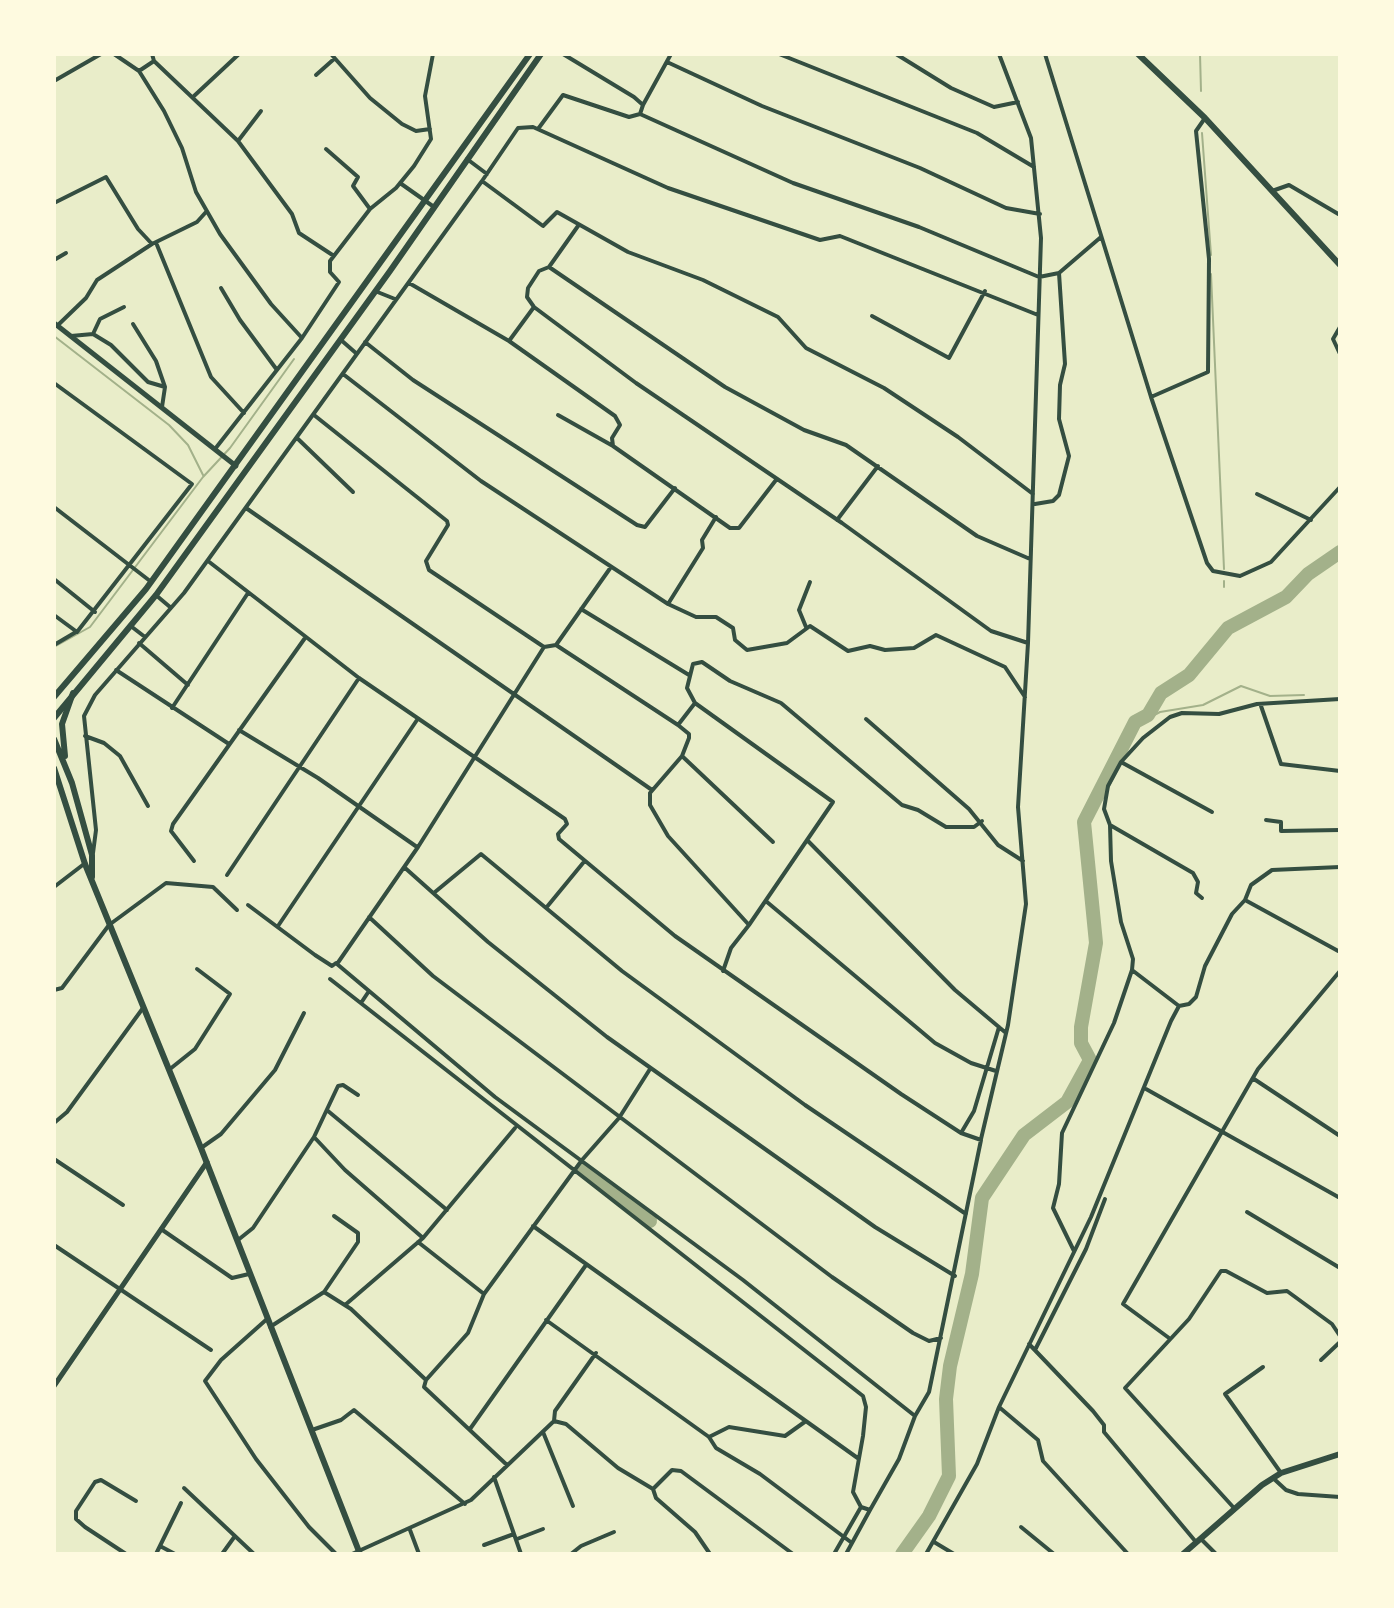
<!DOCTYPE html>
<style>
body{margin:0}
#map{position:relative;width:1394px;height:1608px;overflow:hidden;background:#e9edc9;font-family:Inter,sans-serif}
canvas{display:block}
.frame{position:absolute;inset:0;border:56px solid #fefae0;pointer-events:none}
</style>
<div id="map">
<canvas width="1394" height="1608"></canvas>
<div class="frame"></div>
</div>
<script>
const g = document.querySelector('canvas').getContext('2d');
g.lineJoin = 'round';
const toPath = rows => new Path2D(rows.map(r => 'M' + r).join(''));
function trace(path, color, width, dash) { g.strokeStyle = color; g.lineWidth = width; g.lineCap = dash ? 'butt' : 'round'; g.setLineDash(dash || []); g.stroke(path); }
trace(toPath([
 [1200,54,1201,91],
 [1202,133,1211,255],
 [1211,274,1224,569],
 [54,336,169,425,188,445,203,475],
 [1224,587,1224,581],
 [54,647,90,627,203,477,230,448,294,359],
 [1130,736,1141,722,1160,712,1203,705,1241,686,1270,696,1304,695]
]), '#a3b18a', 2);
trace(toPath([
 [583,1170,650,1221],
 [902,1554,929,1516,949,1476,946,1399,950,1366,972,1274,982,1198,1024,1135,1067,1102,1090,1060,1081,1043,1081,1027,1096,943,1084,822,1135,722,1148,715,1161,693,1189,675,1228,628,1286,597,1308,574,1340,552]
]), '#a3b18a', 14);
trace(toPath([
 [114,54,139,71,164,111,182,148,196,192,220,234,271,304,302,338],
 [152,54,154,61,238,141,292,214,299,233,334,256],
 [331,54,370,98,402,124,416,131,430,129],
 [563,54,634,97,643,105,640,114,793,183,919,227,1039,277,1059,273,1101,237],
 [779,54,977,133,1034,167],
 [896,54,951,88,994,107,1018,102],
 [1045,54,1151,397,1207,563,1213,571,1240,576,1271,562,1340,487],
 [667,62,762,106,920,168,1006,208,1040,214],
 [139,71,154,61],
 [316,75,334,59],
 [54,81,101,54],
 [194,96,239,54],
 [643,105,671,54],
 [538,129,563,95,629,117,640,114],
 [238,141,261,111],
 [326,149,358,177,353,186,370,209],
 [467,159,487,174],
 [482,181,518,128,533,127,668,188,820,240,840,236,1038,315],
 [400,183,434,207],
 [1272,191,1289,185,1340,215],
 [54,203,106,177,138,229,152,244],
 [578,226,549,267,539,271,528,288,527,297,534,307,636,383,842,523,991,631,1028,643],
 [157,245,211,377,244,413],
 [54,260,66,253],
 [549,267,725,387,804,430,846,445,977,536,1030,559],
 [409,283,509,341,615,416,620,425,612,438,613,446,730,528,739,528,776,480],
 [221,288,240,320,277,370],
 [375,291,395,299],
 [872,316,949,358,985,291],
 [133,324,156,361,165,387,162,407],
 [57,326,86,298,97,280,152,244,197,222,206,212],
 [1340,327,1333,339,1340,354],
 [93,334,100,319,124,307],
 [71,336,93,334,111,345,148,382,165,387],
 [341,340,357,354],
 [509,341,534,307],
 [365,342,413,380,637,525,645,527,675,488],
 [343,374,481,481,668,604,703,548,702,540,716,517],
 [54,383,192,484,77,632,54,615],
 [1151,397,1208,372,1209,259,1196,131,1205,118],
 [314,415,447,521,448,525,426,561,429,570,544,647,556,645,611,567],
 [558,415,613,446],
 [297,438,353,492],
 [215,449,302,338,339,282,330,272,330,261,370,209,396,188,414,166,431,139,425,96,433,54],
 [1257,494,1311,520],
 [1035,504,1053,501,1059,495,1069,456,1059,419,1060,385,1065,364,1059,273],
 [54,507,150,581],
 [246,508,652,790],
 [837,520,878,466],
 [208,561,359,678,565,819,567,824,558,834,559,839,675,936,901,1094,961,1133,981,1140,929,1392,915,1416,899,1459,870,1510],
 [54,579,95,612],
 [157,596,170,607],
 [668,604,696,617,716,617,733,628,735,640,747,650,787,643,810,626,848,651,870,646,885,650,914,648,936,635,1005,667,1025,697],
 [581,609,689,675],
 [132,627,145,637],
 [806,627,799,610,810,582],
 [139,643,188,685],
 [54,645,76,632],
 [556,645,678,725,695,703],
 [544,647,418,847,337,964,495,1097,743,1280,915,1416],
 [116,670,229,744],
 [1261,706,1281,764,1340,771],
 [172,708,248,593],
 [866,719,969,809,998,845,1023,861],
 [678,725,689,734,689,738,682,756,650,793,650,805,668,836,749,925,731,948,723,971],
 [239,730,318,778,417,847],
 [85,736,104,743,120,756,148,806],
 [682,756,773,842],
 [1121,762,1108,786,1104,809,1110,825,1111,861,1121,922,1133,959,1132,970],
 [1212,812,1121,762,1143,738,1170,717,1182,713,1219,714,1257,704,1340,699],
 [1266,820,1281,822,1281,831,1340,830],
 [1110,825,1193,873,1198,882,1196,893,1202,898],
 [808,841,955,990,1006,1033],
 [93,853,96,830,84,716,95,695,184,593,482,181,543,226,557,212,628,252,703,280,778,317,806,348,884,388,958,437,1033,494],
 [194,861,171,831,173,824,305,638],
 [404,867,488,942,607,1037,875,1227,955,1276],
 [227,875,359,678],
 [54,887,84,864],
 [435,892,481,854,622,971,805,1105,966,1214],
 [1245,900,1340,952],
 [767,902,935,1043,971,1063,996,1071],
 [248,905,315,955,332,966,336,963],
 [546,908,583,863],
 [369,917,433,976,832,1277,913,1333,929,1341,941,1338],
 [749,925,833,802,695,703,687,688,693,664,702,662,730,681,781,703,902,805,918,810,946,827,974,827,982,821],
 [278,926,417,720],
 [330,979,863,1396,866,1407,863,1436,853,1492,861,1507,870,1510,846,1554],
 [54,990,62,988,109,925,166,883,213,887,237,910],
 [361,1003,369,991],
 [170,1069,195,1049,230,994,197,969],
 [1254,1079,1340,1136],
 [1146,1089,1340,1198],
 [328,1111,447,1210],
 [54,1123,67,1112,143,1008],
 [961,1133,974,1111,999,1027],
 [314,1137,345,1170,423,1238],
 [981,1139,1008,1025,1026,904,1018,807,1028,643,1041,238,1031,138,999,54],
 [201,1148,221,1134,275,1070,304,1013],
 [54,1159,123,1205],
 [1247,1212,1340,1268],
 [533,1226,859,1459],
 [161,1229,232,1278,249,1274],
 [238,1240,253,1228,314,1137,338,1086,343,1085,358,1095],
 [418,1242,484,1294,582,1160,619,1118,650,1069],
 [54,1245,211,1350],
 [1074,1251,1053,1208,1059,1184,1062,1133,1114,1023,1132,970,1179,1006],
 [324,1292,358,1242,358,1233,334,1216],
 [345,1305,423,1238,515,1128],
 [267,1319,221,1360,205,1381,256,1459,309,1527,336,1554],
 [546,1320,709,1437,716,1448,760,1474,852,1543],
 [270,1327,324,1292,351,1309,426,1380,424,1387,507,1465],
 [1169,1338,1123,1304,1258,1069,1340,971],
 [1029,1344,1093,1411,1104,1425,1104,1432,1196,1542],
 [1035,1350,1086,1249,1105,1199],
 [1321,1360,1340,1342],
 [1263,1367,1225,1394,1281,1473],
 [426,1380,468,1333,484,1294],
 [999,1407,1038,1440,1043,1461,1128,1554],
 [554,1421,566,1424,618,1468,653,1489,672,1470,681,1471,793,1554],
 [470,1429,586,1265],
 [312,1430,341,1420,354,1410,465,1504],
 [543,1432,573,1506],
 [709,1437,729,1427,785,1436,806,1421],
 [494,1477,521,1554],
 [1273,1478,1286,1490,1298,1494,1340,1497],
 [184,1488,254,1554],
 [653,1489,656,1498,695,1532,710,1554],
 [1234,1508,1125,1388,1189,1319,1221,1271,1226,1271,1267,1293,1287,1291,1332,1324,1340,1336],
 [1021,1527,1054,1554],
 [410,1530,419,1554],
 [517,1539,543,1529],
 [1201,1539,1216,1554],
 [934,1542,954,1554],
 [484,1545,514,1534],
 [160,1546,175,1554],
 [126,1554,85,1527,76,1519,76,1511,95,1482,101,1480,136,1501],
 [156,1554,181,1503],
 [222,1554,235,1536],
 [352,1554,471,1500,554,1421,555,1411,596,1353],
 [571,1554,581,1546,614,1532],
 [834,1554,861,1507],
 [926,1554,977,1464,999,1407,1091,1217,1171,1021,1179,1006,1189,1004,1196,997,1205,966,1232,914,1245,900,1251,885,1272,870,1340,867]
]), '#344e41', 4);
trace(toPath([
 [54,323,236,466],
 [54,1386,207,1162]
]), '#344e41', 5);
trace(toPath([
 [1138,54,1205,118,1340,265],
 [54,697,146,589,530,54],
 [54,718,156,595,390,271,541,54],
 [1183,1554,1262,1485,1281,1473,1340,1454]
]), '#344e41', 6);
trace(toPath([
 [54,695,56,694],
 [54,739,72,783,92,855,92,877],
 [65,756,62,724,73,693],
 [54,768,85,864,201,1148,360,1554]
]), '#344e41', 6);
</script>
